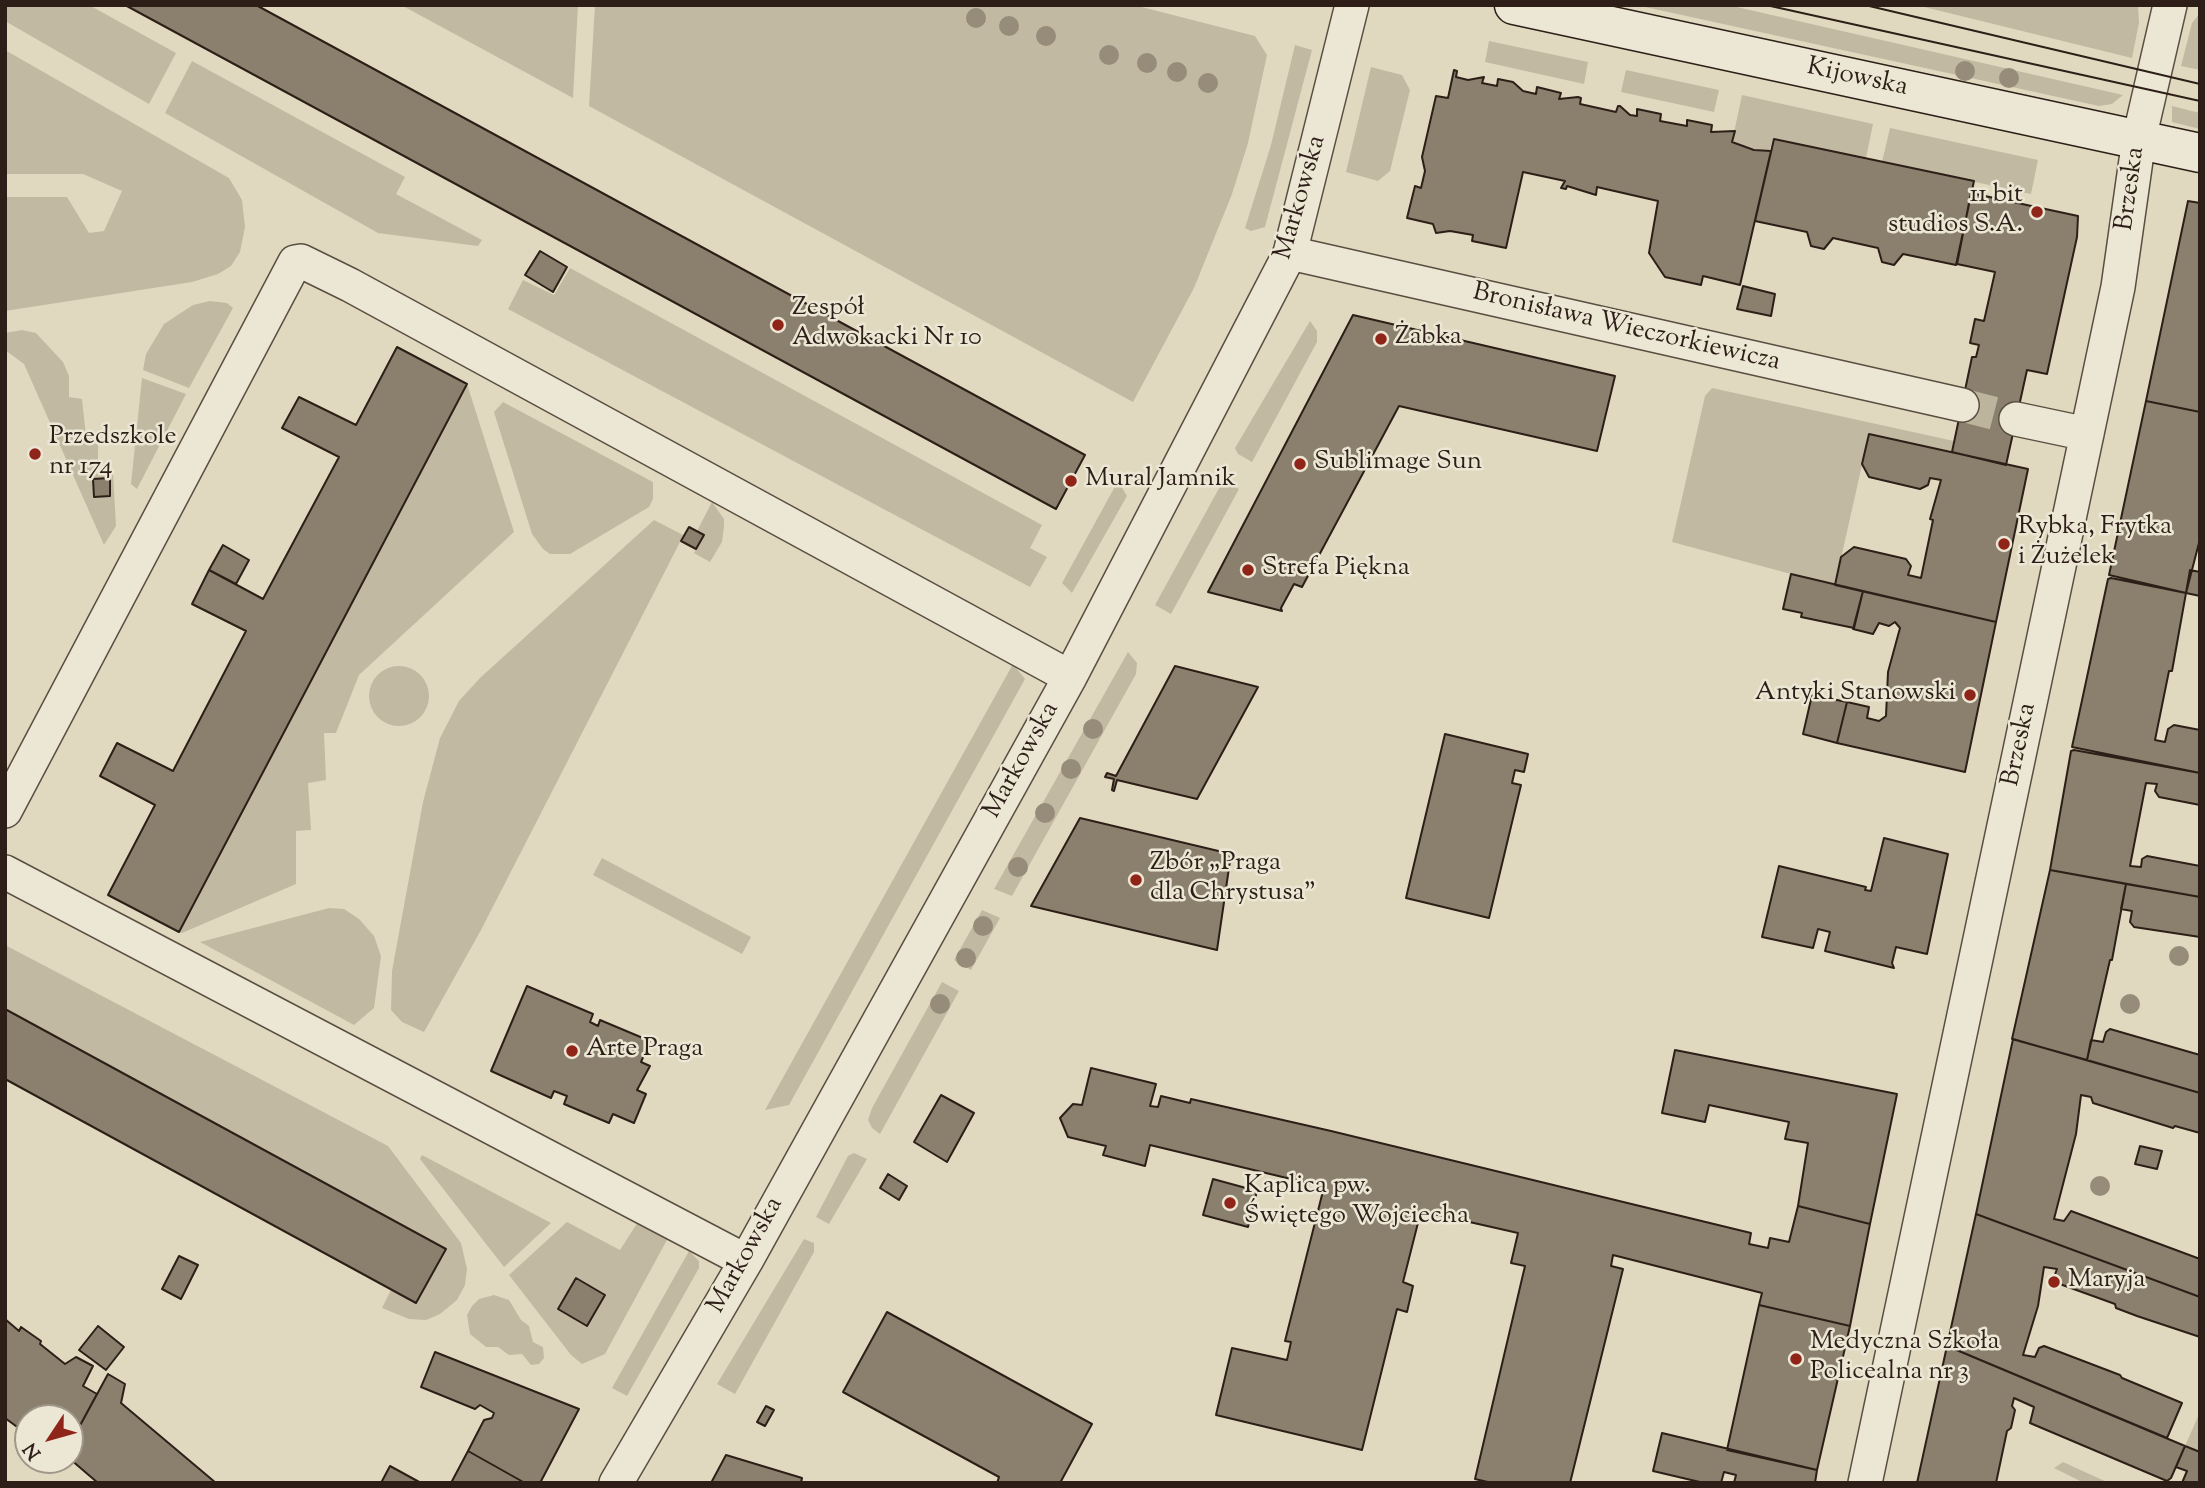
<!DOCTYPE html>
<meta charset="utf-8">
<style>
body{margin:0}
#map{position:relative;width:2205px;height:1488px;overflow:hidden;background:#e1d9bf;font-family:"Sorts Mill Goudy",serif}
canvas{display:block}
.frame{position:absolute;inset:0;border:7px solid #2d1f17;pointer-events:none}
.north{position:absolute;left:14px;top:1404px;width:70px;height:70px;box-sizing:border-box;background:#ece6d5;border:2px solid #a09689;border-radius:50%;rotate:234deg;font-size:19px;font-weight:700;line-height:28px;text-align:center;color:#2d1f17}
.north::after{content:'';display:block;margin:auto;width:24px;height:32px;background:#8f2418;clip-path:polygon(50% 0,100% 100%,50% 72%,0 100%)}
</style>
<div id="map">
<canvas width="2205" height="1488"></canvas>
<div class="frame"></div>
<div class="north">N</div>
</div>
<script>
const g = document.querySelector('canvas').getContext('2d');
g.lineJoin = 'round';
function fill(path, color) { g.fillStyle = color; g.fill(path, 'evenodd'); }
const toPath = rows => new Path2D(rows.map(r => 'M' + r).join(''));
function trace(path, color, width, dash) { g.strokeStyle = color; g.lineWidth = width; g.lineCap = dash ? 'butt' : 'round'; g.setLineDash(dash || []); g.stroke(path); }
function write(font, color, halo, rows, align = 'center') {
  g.font = font + ' "Sorts Mill Goudy",serif'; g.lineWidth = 5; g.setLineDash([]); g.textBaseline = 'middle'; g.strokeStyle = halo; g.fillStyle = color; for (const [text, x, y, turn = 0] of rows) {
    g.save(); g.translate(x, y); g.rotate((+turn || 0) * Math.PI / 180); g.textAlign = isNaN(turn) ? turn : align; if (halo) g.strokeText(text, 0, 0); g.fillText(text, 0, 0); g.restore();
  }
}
fill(toPath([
 [5,5,89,5,176,53,149,104,5,21],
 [401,5,578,5,573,98],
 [595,5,1134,5,1255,36,1267,55,1248,143,1232,194,1194,288,1133,402,589,106],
 [1636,5,1728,5,2123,95,2112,104,2099,106],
 [1916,5,2138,5,2139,23,2132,58],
 [2200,13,2200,70,2181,66,2192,23],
 [1489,41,1588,62,1584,84,1485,62],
 [1295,45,1312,50,1265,227,1251,231,1245,228,1271,145],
 [5,50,229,178,242,200,245,227,240,252,231,266,218,274,192,282,5,311,5,197,67,197,89,233,104,231,122,191,83,174,5,174],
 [192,61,405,177,396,194,482,240,478,246,378,233,165,113],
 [1371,67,1402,75,1410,90,1390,171,1378,181,1346,172],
 [1626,70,1719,90,1714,112,1621,92],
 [1742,95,1873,124,1866,158,1774,139,1768,153,1732,142],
 [2172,106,2200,113,2200,129,2172,122],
 [1890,128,2038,160,2031,194,1882,162],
 [570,268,1042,525,1030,548,1047,557,1030,587,508,309,523,280,554,295],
 [210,301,227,303,233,308,189,388,143,370,146,354,164,324,193,305],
 [1310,321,1317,331,1317,342,1252,462,1238,454,1235,448],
 [22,330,36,333,63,362,69,376,69,397,82,399,86,436,98,439,98,472,113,473,116,526,104,545,24,364,5,350,5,333],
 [142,378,186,394,137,489,131,484],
 [467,384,514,532,359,675,336,733,324,733,326,780,308,783,311,830,296,831,296,884,182,933,179,932],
 [1712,388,1954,441,1952,452,1869,434,1835,585,1791,574,1672,542,1705,396],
 [503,402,653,482,653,499,649,507,570,554,550,554,543,549,532,534,494,412],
 [1118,481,1127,496,1072,593,1062,583],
 [1223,481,1239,489,1171,614,1155,605],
 [712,502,724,519,724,526,722,542,710,562,694,553,704,535,697,531],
 [654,520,683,535,679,544,481,930,424,1032,402,1022,391,1010,392,971,423,802,440,738,459,701,480,678],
 [1128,652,1137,663,1136,674,1012,896,994,889],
 [1013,664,1025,679,789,1105,765,1110],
 '369 696a30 30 0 1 1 60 0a30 30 0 1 1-60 0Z',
 [602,858,751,937,742,954,593,875],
 [329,908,344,909,359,919,374,936,381,956,374,1008,354,1025,200,942],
 [982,910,1000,918,971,970,954,960],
 [5,945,388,1146,461,1243,467,1269,465,1285,457,1300,440,1314,426,1320,409,1319,382,1308,391,1290,416,1303,446,1248,5,1009],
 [942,982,959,991,880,1134,872,1128,868,1120,872,1108],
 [854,1153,867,1159,829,1224,816,1217,848,1156],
 [422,1155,551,1223,504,1267,420,1159],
 [567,1222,620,1250,638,1222,668,1238,605,1354,582,1364,571,1355,509,1275],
 [804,1239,814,1243,814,1252,735,1394,717,1384],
 [689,1251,699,1261,699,1268,627,1396,612,1388],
 [494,1295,509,1300,521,1320,529,1326,533,1342,543,1347,544,1358,539,1364,531,1365,522,1354,509,1355,498,1347,486,1347,470,1334,467,1315,472,1306,479,1299],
 [2200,1412,2200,1452,2185,1446],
 [2063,1462,2109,1483,2084,1483,2054,1468]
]), '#c2b9a2');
const building = toPath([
 [125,5,256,5,1085,455,1056,509,125,5],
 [1454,70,1457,71,1456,77,1468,80,1484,77,1482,83,1497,86,1498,79,1513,82,1523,91,1536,94,1537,87,1561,93,1559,99,1578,97,1581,98,1580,104,1616,112,1618,106,1620,106,1630,115,1637,116,1637,109,1661,114,1660,121,1687,126,1687,120,1712,125,1711,132,1735,131,1732,142,1754,150,1771,151,1740,285,1703,276,1701,285,1665,277,1649,253,1658,201,1597,187,1596,195,1567,186,1566,189,1561,188,1565,181,1523,172,1506,248,1472,241,1473,235,1450,231,1436,233,1433,224,1407,218,1415,186,1421,188,1425,171,1422,157,1436,96,1448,98,1454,70],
 [1774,139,1974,181,1956,265,1903,254,1894,265,1882,262,1878,248,1833,238,1824,249,1811,246,1807,232,1755,221,1774,139],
 [1971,193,2078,216,2077,237,2047,374,2027,370,2006,465,1952,452,1972,357,1976,357,1979,345,1970,343,1975,319,1984,321,1995,272,1957,264,1971,193],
 [2188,201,2200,203,2200,412,2146,401,2188,201],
 [540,251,567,267,553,292,525,275,540,251],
 [1743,286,1775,294,1771,316,1737,309,1743,286],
 [1353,315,1615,376,1597,451,1399,406,1302,587,1294,584,1281,608,1282,611,1208,592,1353,315],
 [397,347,467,384,179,932,108,895,155,805,100,776,117,743,173,771,246,631,192,604,209,570,263,599,339,457,282,428,299,397,356,425,397,347],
 [2146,401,2200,412,2200,539,2186,593,2109,575,2146,401],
 [1869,434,2028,469,1996,622,1835,585,1841,557,1854,547,1906,559,1911,566,1908,575,1921,578,1933,520,1930,519,1941,480,1930,478,1928,485,1920,489,1869,477,1862,464,1869,434],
 [110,478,110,496,94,497,93,479,110,478],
 [689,527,704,535,696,549,681,541,689,527],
 [223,545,249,560,236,584,209,570,223,545],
 [2190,570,2200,572,2200,596,2186,593,2190,570],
 [1791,574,1863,591,1854,628,1801,617,1802,613,1783,609,1791,574],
 [2111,578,2186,593,2172,671,2169,671,2155,740,2165,742,2168,729,2174,725,2200,730,2200,773,2072,747,2108,579,2111,578],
 [1863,591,1996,622,1965,772,1837,743,1847,702,1869,707,1867,718,1879,721,1886,716,1888,672,1900,628,1895,622,1889,626,1879,623,1873,634,1853,629,1863,591],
 [1175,666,1258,687,1197,799,1117,780,1114,791,1112,790,1114,779,1105,777,1107,773,1116,776,1175,666],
 [1812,695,1847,702,1837,743,1803,734,1812,695],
 [1445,734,1528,754,1524,772,1515,770,1512,783,1521,785,1489,918,1406,898,1445,734],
 [2074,750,2200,773,2200,805,2159,797,2155,791,2157,784,2146,783,2130,866,2141,867,2142,859,2147,856,2200,866,2200,897,2050,870,2071,751,2074,750],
 [1080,818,1231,854,1217,950,1031,906,1080,818],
 [1884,838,1948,854,1927,954,1896,947,1892,963,1894,968,1825,951,1830,932,1818,929,1813,948,1762,937,1779,866,1866,887,1865,890,1871,891,1884,838],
 [2050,870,2126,884,2112,960,2110,960,2087,1060,2012,1039,2050,870],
 [2126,884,2200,897,2200,937,2134,927,2130,922,2132,911,2121,909,2126,884],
 [527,986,593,1014,590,1022,598,1026,600,1020,650,1041,641,1062,650,1066,637,1090,646,1094,634,1123,613,1114,609,1123,564,1104,567,1096,554,1091,551,1098,491,1071,527,986],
 [5,1009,446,1249,416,1303,5,1079,5,1009],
 [2110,1029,2200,1055,2200,1093,2087,1060,2091,1040,2103,1042,2106,1032,2110,1029],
 [2013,1039,2200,1093,2200,1133,2175,1126,2173,1128,2093,1103,2091,1097,2081,1095,2076,1134,2054,1219,2064,1221,2071,1211,2200,1259,2200,1297,1976,1214,2013,1039],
 [1675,1050,1897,1094,1870,1224,1798,1206,1808,1143,1785,1139,1789,1122,1709,1105,1705,1122,1662,1113,1675,1050],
 [1091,1068,1156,1084,1150,1106,1158,1107,1161,1096,1190,1103,1191,1099,1331,1131,1751,1233,1749,1244,1768,1248,1770,1238,1789,1242,1798,1206,1870,1224,1850,1326,1759,1305,1762,1293,1613,1255,1611,1266,1623,1269,1570,1483,1492,1483,1475,1479,1525,1266,1511,1263,1518,1233,1421,1211,1403,1282,1413,1286,1407,1312,1397,1309,1362,1450,1216,1415,1232,1348,1287,1360,1291,1342,1285,1341,1324,1187,1150,1145,1145,1166,1103,1155,1106,1146,1068,1137,1060,1118,1073,1104,1082,1105,1091,1068],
 [941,1095,974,1113,947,1162,914,1142,941,1095],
 [2140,1146,2162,1151,2157,1169,2135,1164,2140,1146],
 [888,1174,907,1186,899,1200,880,1188,888,1174],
 [1213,1179,1257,1191,1248,1227,1203,1215,1213,1179],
 [1976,1214,2200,1297,2200,1337,2137,1316,2116,1308,2115,1304,2057,1283,2054,1277,2057,1269,2044,1267,2038,1306,2023,1355,2035,1357,2039,1348,2044,1346,2120,1375,2122,1378,2182,1403,2167,1438,1947,1346,1976,1214],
 [179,1256,198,1265,181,1299,162,1289,179,1256],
 [576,1278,605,1295,587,1326,558,1309,576,1278],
 [1759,1305,1850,1326,1817,1470,1727,1450,1759,1305],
 [887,1312,1092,1424,1060,1483,997,1483,999,1477,843,1392,887,1312],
 [5,1319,19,1331,21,1327,41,1341,40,1344,65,1364,76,1357,93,1366,83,1386,97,1394,70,1444,70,1418,28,1418,28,1435,5,1418,5,1319],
 [98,1326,124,1347,106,1370,79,1350,98,1326],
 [1947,1346,2185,1446,2171,1478,2167,1481,2030,1423,2034,1407,2014,1398,2012,1406,2015,1410,2011,1428,2007,1431,1996,1483,1917,1483,1947,1346],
 [435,1352,579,1409,540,1483,525,1483,468,1451,484,1420,492,1418,494,1413,480,1405,475,1409,421,1387,435,1352],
 [108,1374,125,1384,121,1403,216,1483,98,1483,70,1459,70,1444,108,1374],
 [766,1406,774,1410,765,1426,757,1422,766,1406],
 [1662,1433,1817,1470,1815,1483,1734,1483,1736,1475,1724,1472,1721,1483,1704,1483,1653,1471,1662,1433],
 [2185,1446,2200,1452,2200,1483,2182,1483,2187,1471,2176,1467,2185,1446],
 [468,1451,525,1483,451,1483,468,1451],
 [726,1455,802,1478,801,1483,711,1483,726,1455],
 [390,1466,421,1483,422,1483,381,1483,390,1466]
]);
fill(building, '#8b806e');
trace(building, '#2d1f17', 2);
trace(toPath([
 [1962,405,2016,419]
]), '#bdb49d', 33, [33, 17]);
const street = toPath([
 [1290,253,1962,405],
 [2016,419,2087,434],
 [5,811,295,262,301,261,350,285,1070,677],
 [5,872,746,1261],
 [616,1483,746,1261,1070,677,1290,253,1352,5],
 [1865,1483,2118,287,2139,139,2170,5]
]);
const secondary = toPath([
 [1514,5,2200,153]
]);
trace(street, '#5a4e41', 36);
trace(secondary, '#2d1f17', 41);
trace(street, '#ece6d5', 33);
trace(secondary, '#ece6d5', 38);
trace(toPath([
 [1766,5,2200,101],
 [1865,5,2200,84]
]), '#2d1f17', 2);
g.fillStyle = '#978c7a';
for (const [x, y] of [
 [976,18],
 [1009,26],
 [1046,36],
 [1109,55],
 [1147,63],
 [1965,71],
 [1177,72],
 [2009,78],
 [1208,83],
 [1093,729],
 [1071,769],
 [1045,813],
 [1018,867],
 [983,926],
 [2179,956],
 [966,958],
 [940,1004],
 [2130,1004],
 [2100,1186]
]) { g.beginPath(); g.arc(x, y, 10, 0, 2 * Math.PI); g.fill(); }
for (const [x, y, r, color] of [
 [2037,212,7,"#8f2418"],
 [778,325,7,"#8f2418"],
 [1381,339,7,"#8f2418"],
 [35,454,7,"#8f2418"],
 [1300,464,7,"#8f2418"],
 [1071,481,7,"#8f2418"],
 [2004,544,7,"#8f2418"],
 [1248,570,7,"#8f2418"],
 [1970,695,7,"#8f2418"],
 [1136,880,7,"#8f2418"],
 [572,1051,7,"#8f2418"],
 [1230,1203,7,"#8f2418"],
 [2054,1282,7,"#8f2418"],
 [1796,1359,7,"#8f2418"]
]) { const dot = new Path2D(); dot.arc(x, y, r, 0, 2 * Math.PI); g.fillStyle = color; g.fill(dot); trace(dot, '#ece6d5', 2.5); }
write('26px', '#2d1f17', '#ece6d5', [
 ["Kijowska",1857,79,12],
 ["Brzeska",2132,189,-82],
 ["Markowska",1302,198,-74],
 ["Bronisława Wieczorkiewicza",1626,329,13],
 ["Brzeska",2021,745,-78],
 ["Markowska",1023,761,-61],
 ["Markowska",747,1256,-61]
]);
write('26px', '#2d1f17', '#ece6d5', [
 ["11 bit",2023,197,"right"],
 ["studios S.A.",2023,227,"right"],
 ["Zespół",792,310],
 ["Adwokacki Nr 10",792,340],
 ["Żabka",1395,339],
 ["Przedszkole",49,439],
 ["nr 174",49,469],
 ["Sublimage Sun",1314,464],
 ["Mural Jamnik",1085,481],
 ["Rybka, Frytka",2018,529],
 ["i Żużelek",2018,559],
 ["Strefa Piękna",1262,570],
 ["Antyki Stanowski",1956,695,"right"],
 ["Zbór „Praga",1150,865],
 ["dla Chrystusa”",1150,895],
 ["Arte Praga",586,1051],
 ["Kaplica pw.",1244,1188],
 ["Świętego Wojciecha",1244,1218],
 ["Maryja",2068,1282],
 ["Medyczna Szkoła",1810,1344],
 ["Policealna nr 3",1810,1374]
], 'left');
</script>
